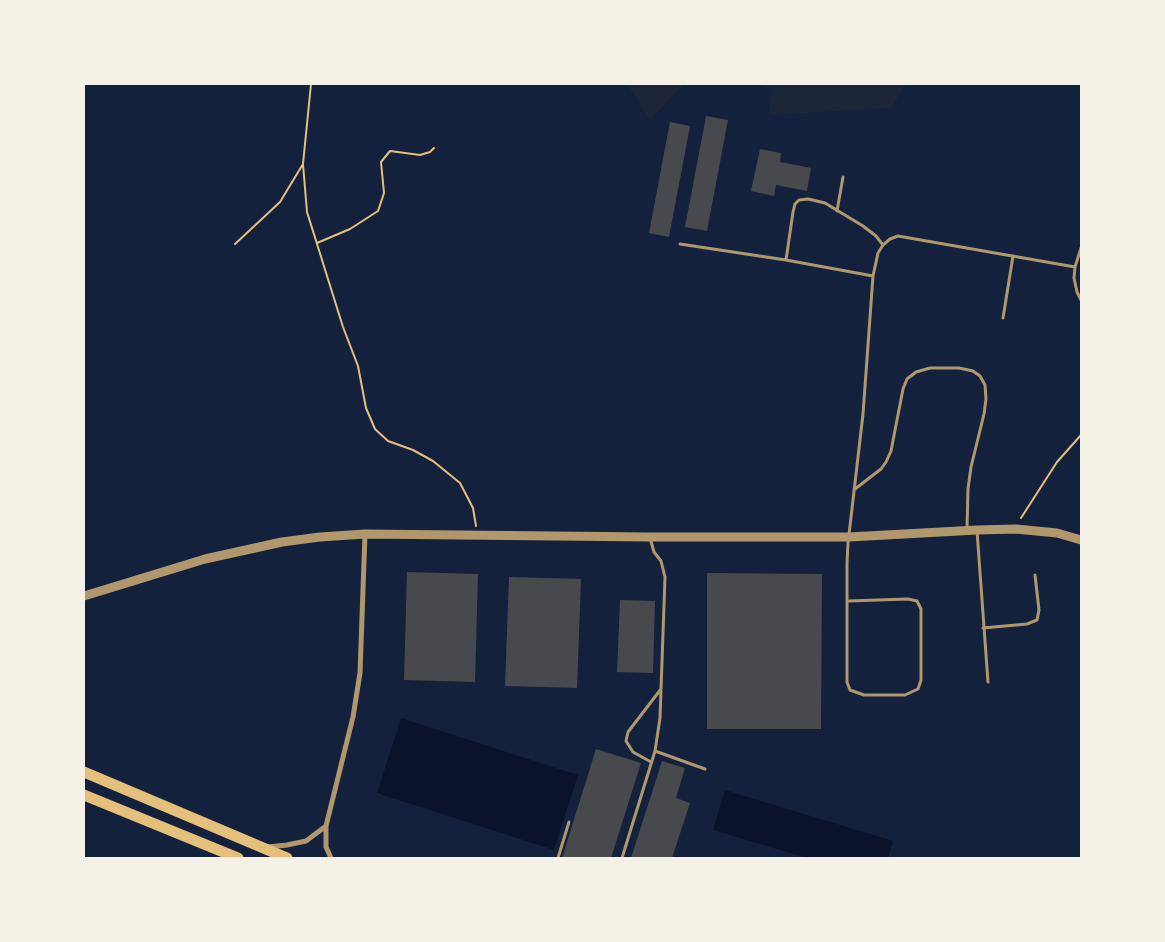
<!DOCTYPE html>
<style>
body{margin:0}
#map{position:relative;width:1165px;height:942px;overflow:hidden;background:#14213d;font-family:"PT Sans",sans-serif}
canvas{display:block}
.frame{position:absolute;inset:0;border:85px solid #f6f1e7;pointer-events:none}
</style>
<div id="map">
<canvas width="1165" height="942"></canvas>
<div class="frame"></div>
</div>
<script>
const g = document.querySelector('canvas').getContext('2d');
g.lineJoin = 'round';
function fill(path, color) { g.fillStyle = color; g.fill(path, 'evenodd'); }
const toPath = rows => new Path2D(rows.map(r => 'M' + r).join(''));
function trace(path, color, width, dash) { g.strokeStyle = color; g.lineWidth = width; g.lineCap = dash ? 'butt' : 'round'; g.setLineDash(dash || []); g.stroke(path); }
fill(toPath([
 [627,84,684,84,650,120],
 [762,84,906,84,891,108,769,115,771,90]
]), '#1d2539');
fill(toPath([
 [401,718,578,775,554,850,377,793],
 [725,790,893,841,888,858,807,858,713,830]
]), '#0b132b');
fill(toPath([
 [706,116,728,120,707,231,685,227],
 [670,122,690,126,669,237,649,233],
 [760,149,781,153,780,162,811,168,807,191,776,185,774,196,751,191],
 [407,572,478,574,475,682,404,680],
 [707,573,822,574,821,729,707,729],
 [509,577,581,579,577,688,505,686],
 [620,600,655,601,653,673,617,672],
 [596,749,641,763,611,858,562,858],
 [662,761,685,768,676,798,690,803,672,858,631,858]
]), '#48494c');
trace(toPath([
 [311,84,303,164,307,212,343,327,358,366,366,408,375,429,388,441,413,450,433,461,460,483,473,508,476,526],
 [317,243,350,229,378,211,384,193,381,162,390,151,420,155,430,152,434,148],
 [235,244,280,202,303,164],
 [1021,518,1057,462,1081,435]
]), '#e5c07b', 2);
trace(toPath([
 [837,211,843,177],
 [680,244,786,260,873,276],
 [1081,248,1075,267,1074,278,1077,292,1081,300],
 [786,260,793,212,795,204,799,200,808,199,825,203,863,226,876,236,883,245],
 [1003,318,1013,256],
 [855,489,881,469,886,462,891,451,903,389,907,379,916,372,930,368,959,368,973,371,980,376,985,385,986,399,984,414,971,467,968,489,967,529],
 [977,531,988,682],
 [848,601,908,599,917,601,921,609,921,680,918,689,905,695,864,695,850,690,847,682,847,563,848,543,863,414,873,276,878,253,883,245,890,239,898,236,1075,267],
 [983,628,1027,624,1037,620,1039,610,1035,575],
 [655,751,705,769],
 [651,762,633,752,626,741,628,732,661,689],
 [558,858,569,822],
 [622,858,655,751,660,718,665,577,661,561,654,552,650,538]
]), '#b1986c', 3);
trace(toPath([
 [268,847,287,845,306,841,326,826],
 [331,858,326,847,326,826,353,717,360,673,365,534]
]), '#b1986c', 5);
trace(toPath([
 [84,596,205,559,282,542,320,537,365,534,650,537,849,537,977,530,1016,529,1057,533,1081,540]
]), '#b1986c', 9);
trace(toPath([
 [84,772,287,858],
 [84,795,238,858]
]), '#e5c07b', 11);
</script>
